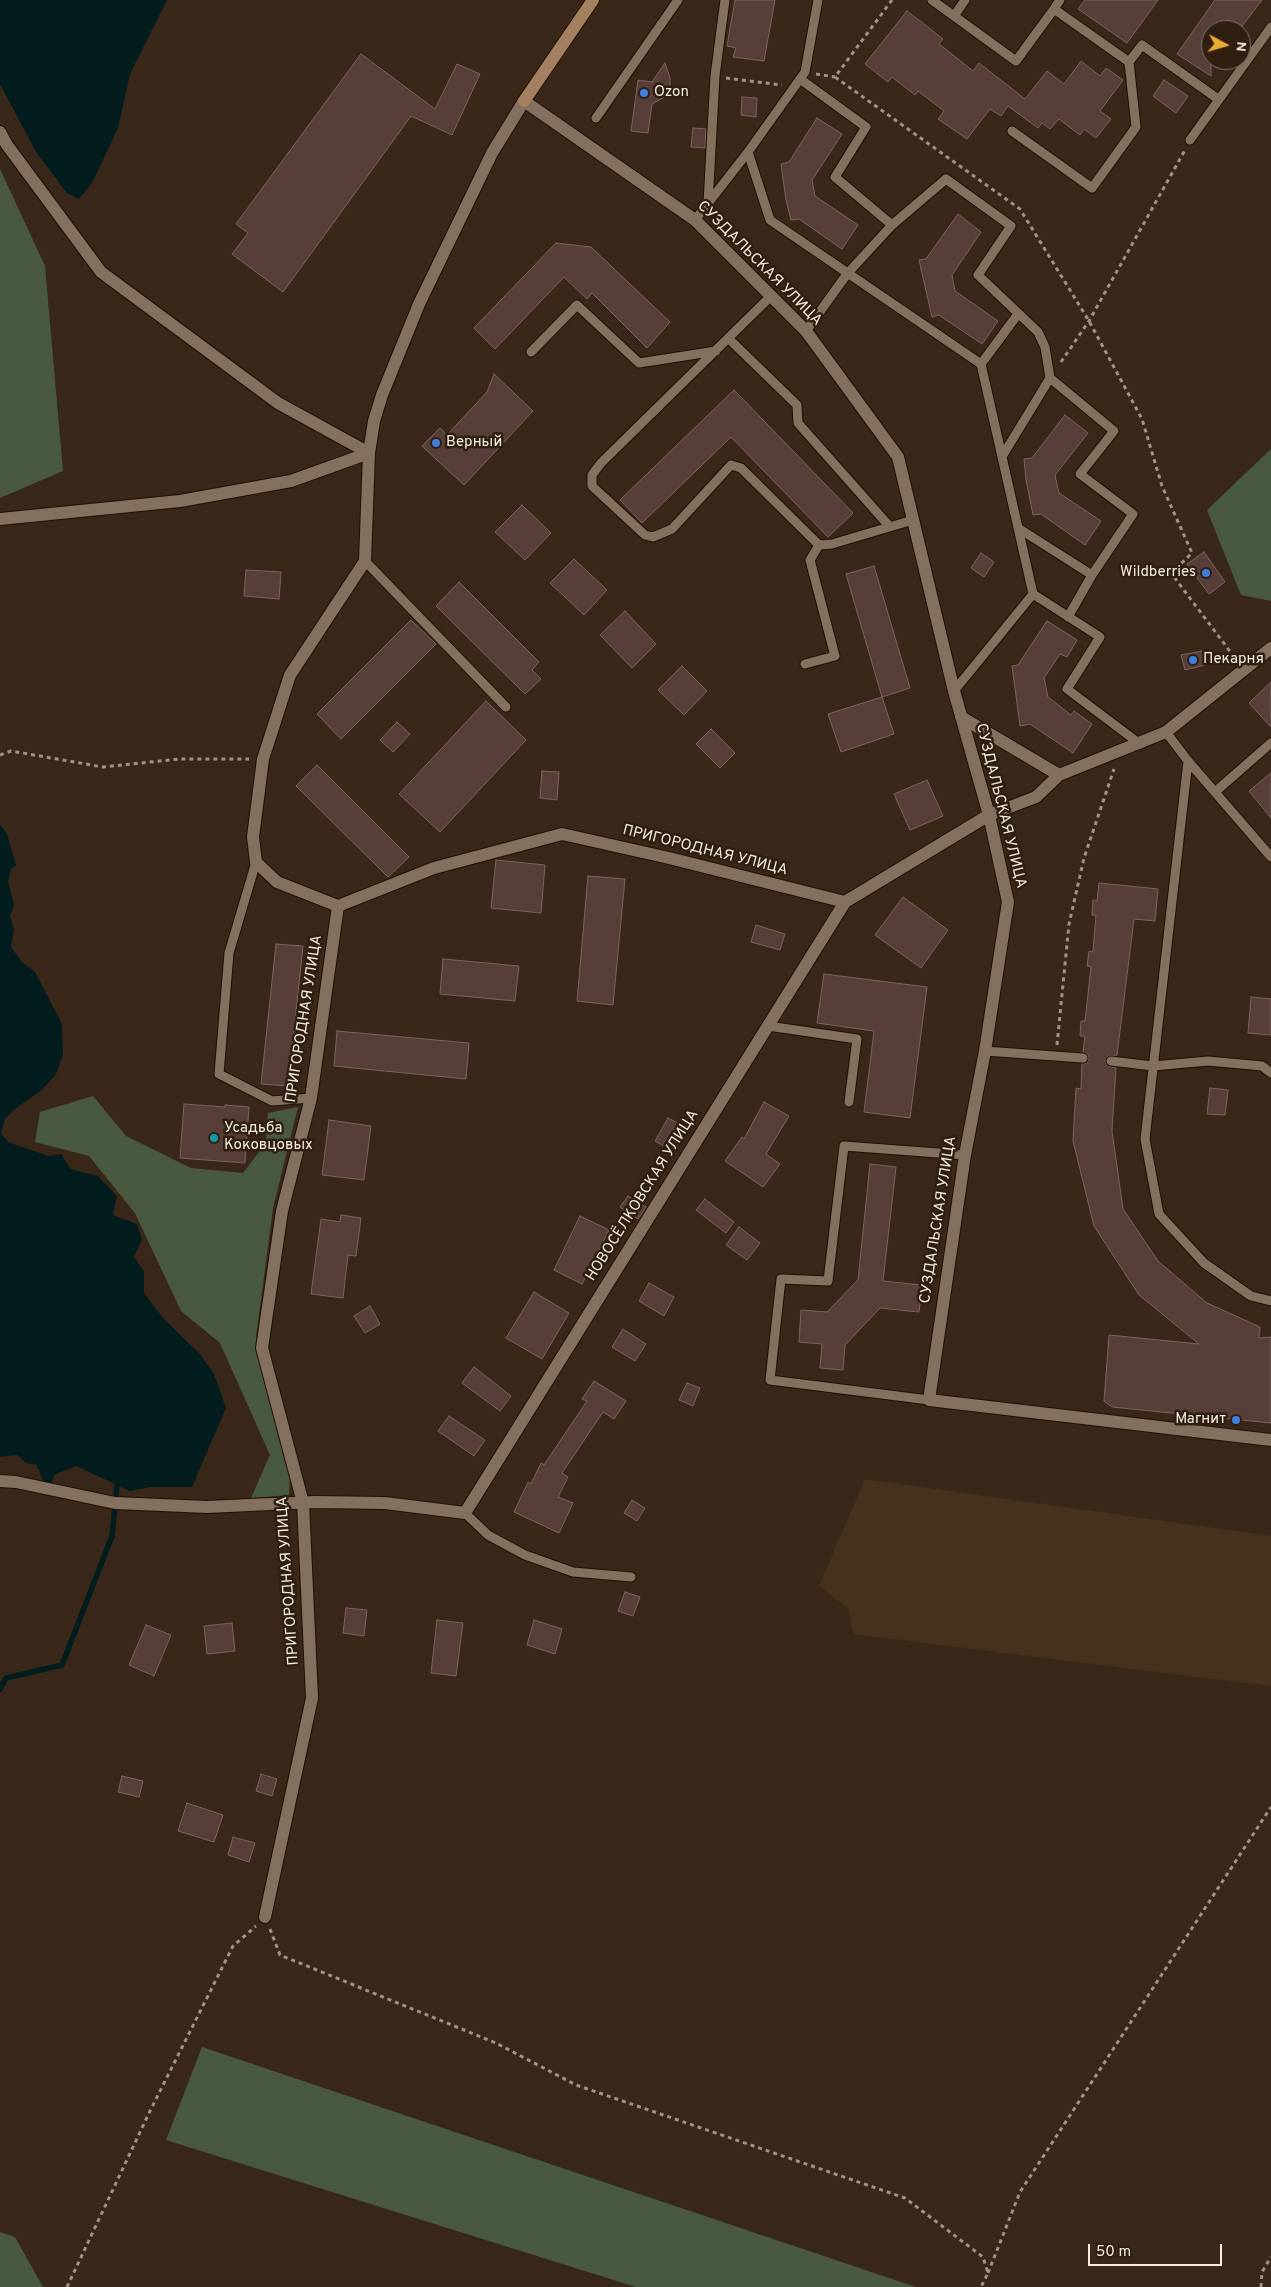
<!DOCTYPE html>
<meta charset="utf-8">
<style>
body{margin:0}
#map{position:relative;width:1271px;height:2287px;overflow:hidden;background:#392819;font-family:Overpass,sans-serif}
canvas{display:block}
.north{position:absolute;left:1201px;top:20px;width:50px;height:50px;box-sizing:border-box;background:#2e1f10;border:1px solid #7e7164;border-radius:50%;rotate:96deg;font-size:14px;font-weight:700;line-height:20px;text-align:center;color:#f6ebe1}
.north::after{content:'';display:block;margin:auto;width:18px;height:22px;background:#e9ab38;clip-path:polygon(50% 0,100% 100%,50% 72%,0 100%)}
.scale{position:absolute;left:1088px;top:2244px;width:134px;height:22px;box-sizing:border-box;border:2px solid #f6ebe1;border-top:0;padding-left:6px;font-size:15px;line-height:18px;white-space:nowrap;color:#f6ebe1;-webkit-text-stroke:4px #2e1f10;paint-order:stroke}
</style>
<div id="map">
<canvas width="1271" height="2287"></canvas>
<div class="north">N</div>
<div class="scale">50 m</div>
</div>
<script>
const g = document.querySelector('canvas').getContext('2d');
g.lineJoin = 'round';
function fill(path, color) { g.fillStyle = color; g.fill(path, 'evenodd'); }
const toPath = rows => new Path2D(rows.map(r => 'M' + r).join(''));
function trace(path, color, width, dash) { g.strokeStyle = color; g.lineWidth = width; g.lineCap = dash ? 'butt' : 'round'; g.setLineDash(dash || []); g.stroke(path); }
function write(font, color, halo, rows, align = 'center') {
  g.font = font + ' Overpass,sans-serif'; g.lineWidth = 5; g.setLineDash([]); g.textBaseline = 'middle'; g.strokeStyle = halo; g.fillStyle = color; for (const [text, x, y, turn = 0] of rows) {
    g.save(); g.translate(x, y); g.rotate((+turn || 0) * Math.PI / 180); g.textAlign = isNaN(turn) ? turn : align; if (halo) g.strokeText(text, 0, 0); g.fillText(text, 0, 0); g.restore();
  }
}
fill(toPath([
 [865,1479,1271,1536,1271,1686,853,1634,849,1609,819,1586]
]), '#46311c');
fill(toPath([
 [0,169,45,266,63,471,0,498],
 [1271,449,1271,601,1241,595,1207,510],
 [93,1096,126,1136,191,1168,243,1173,266,1143,268,1113,298,1107,273,1208,256,1337,290,1470,289,1495,251,1498,270,1455,220,1343,181,1311,135,1213,89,1156,35,1142,40,1112],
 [202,2047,916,2287,636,2287,166,2140],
 [0,2232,15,2237,43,2287,0,2287]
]), '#495940');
fill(toPath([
 [0,0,167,0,130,74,118,128,92,183,79,199,67,193,36,152,0,84],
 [0,824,7,834,16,865,11,869,8,881,14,905,10,916,14,930,11,947,22,962,35,972,62,1024,63,1055,56,1074,42,1090,15,1109,5,1119,1,1133,8,1142,48,1156,61,1154,71,1169,98,1176,117,1196,113,1215,137,1224,142,1239,134,1257,144,1271,144,1293,164,1319,200,1354,214,1374,226,1408,192,1487,151,1487,130,1491,76,1466,54,1475,52,1483,43,1481,37,1465,26,1463,17,1455,0,1457]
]), '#031d1f');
trace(toPath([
 [0,1689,6,1678,62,1665,112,1536,117,1485]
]), '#031d1f', 5.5);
const building = toPath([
 [735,0,775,0,764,61,733,57,736,48,727,46,735,0],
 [1085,0,1158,0,1127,43,1078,9,1085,0],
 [1215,0,1262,0,1239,30,1211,30,1211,76,1177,54,1215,0],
 [907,11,943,39,939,44,973,71,979,63,1025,99,1047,71,1064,84,1081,61,1100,76,1106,68,1123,80,1100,111,1111,119,1096,138,1084,129,1080,135,1059,119,1050,129,1042,123,1038,128,1008,106,1001,116,990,109,967,139,938,119,944,111,918,91,915,95,892,77,888,82,865,64,907,11],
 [361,54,435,109,457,64,480,74,452,135,411,116,283,292,232,254,248,233,236,224,361,54],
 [665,63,670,78,670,86,663,98,652,104,648,133,631,131,638,80,652,82,665,63],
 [1164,80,1188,96,1176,113,1153,96,1164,80],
 [742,97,757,98,756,117,741,115,742,97],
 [817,118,842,134,812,180,815,196,858,225,842,249,799,219,791,220,786,200,781,164,789,162,817,118],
 [693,128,706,129,705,148,691,147,693,128],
 [958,214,981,232,952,275,955,291,998,321,982,344,939,315,932,317,919,260,926,259,958,214],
 [556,243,591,247,670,322,647,348,592,293,587,299,564,277,495,349,474,328,556,243],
 [494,374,533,411,464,485,422,446,440,428,447,435,487,392,494,374],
 [734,390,853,513,828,537,731,437,642,523,620,500,734,390],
 [1065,415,1088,433,1055,475,1059,493,1101,521,1085,545,1041,514,1033,515,1026,480,1024,459,1032,458,1065,415],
 [522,505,551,533,525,560,495,532,522,505],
 [1204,552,1225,582,1209,594,1187,564,1204,552],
 [981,553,994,562,984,577,971,568,981,553],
 [574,559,607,590,584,615,550,583,574,559],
 [874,566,910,688,882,697,846,574,874,566],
 [246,570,281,572,279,599,244,596,246,570],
 [459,582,539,662,532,670,541,679,525,694,436,606,459,582],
 [625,611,656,644,632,668,600,635,625,611],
 [411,620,436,644,341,739,317,714,411,620],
 [1047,621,1077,640,1067,657,1060,654,1044,678,1048,697,1071,715,1074,711,1092,724,1073,753,1030,724,1020,726,1012,666,1018,665,1047,621],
 [1202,651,1205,665,1185,670,1181,655,1202,651],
 [682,666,707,691,684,715,658,690,682,666],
 [1271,682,1271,727,1249,703,1271,682],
 [882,697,894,734,841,752,828,714,882,697],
 [486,701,526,740,440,832,399,794,486,701],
 [397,722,410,734,393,752,380,740,397,722],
 [711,729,735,753,720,768,696,744,711,729],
 [317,765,409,857,388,877,296,786,317,765],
 [542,771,559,772,557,800,540,798,542,771],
 [1271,773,1271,818,1249,791,1271,773],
 [927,780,943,816,910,830,894,794,927,780],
 [496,860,545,865,541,913,491,908,496,860],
 [588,876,625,879,613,1005,577,1001,588,876],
 [1099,883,1158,889,1155,921,1134,919,1117,1055,1108,1056,1105,1061,1108,1066,1116,1068,1112,1131,1123,1209,1158,1261,1207,1303,1260,1327,1259,1338,1271,1337,1271,1423,1112,1407,1104,1401,1109,1335,1199,1344,1139,1295,1094,1226,1073,1141,1076,1088,1081,1089,1082,1064,1086,1063,1089,1059,1088,1055,1083,1052,1085,1036,1080,1036,1081,1021,1085,1021,1091,967,1087,966,1089,951,1093,952,1096,915,1092,915,1093,900,1097,901,1099,883],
 [903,897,948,930,921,968,875,935,903,897],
 [756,925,785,934,780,950,751,942,756,925],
 [276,944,303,946,288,1086,261,1084,276,944],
 [443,959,519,966,515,1001,440,994,443,959],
 [824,974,927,987,910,1118,864,1112,874,1031,817,1023,824,974],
 [1251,997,1271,999,1271,1035,1248,1033,1251,997],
 [337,1031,469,1043,466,1079,334,1066,337,1031],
 [1210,1088,1228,1090,1225,1115,1207,1114,1210,1088],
 [764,1102,789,1116,766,1154,780,1164,763,1187,725,1161,742,1137,744,1139,764,1102],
 [184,1104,225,1107,225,1105,249,1107,245,1163,180,1158,184,1104],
 [668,1118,687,1128,674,1152,655,1141,668,1118],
 [329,1120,371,1126,364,1180,322,1175,329,1120],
 [870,1164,896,1167,883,1281,922,1285,919,1312,880,1308,845,1345,843,1370,820,1368,822,1344,799,1342,801,1310,827,1312,858,1280,870,1164],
 [628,1196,646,1207,638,1219,620,1207,628,1196],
 [705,1199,734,1222,726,1233,696,1210,705,1199],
 [341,1215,361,1218,356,1256,348,1255,343,1298,311,1294,321,1219,340,1222,341,1215],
 [580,1216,609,1230,582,1284,554,1270,580,1216],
 [739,1227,760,1243,747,1260,726,1245,739,1227],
 [649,1283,674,1297,664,1316,639,1301,649,1283],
 [534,1292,569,1313,542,1359,506,1338,534,1292],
 [370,1306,380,1324,365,1333,354,1316,370,1306],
 [623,1329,646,1344,635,1361,612,1347,623,1329],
 [474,1367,511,1396,500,1411,462,1383,474,1367],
 [594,1381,626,1401,614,1419,603,1412,562,1473,568,1477,558,1497,573,1503,559,1533,514,1512,528,1482,531,1484,541,1463,544,1465,587,1401,582,1399,594,1381],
 [687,1383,700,1388,693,1406,679,1400,687,1383],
 [449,1416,485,1440,474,1456,438,1431,449,1416],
 [632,1500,645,1508,637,1521,624,1513,632,1500],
 [625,1592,640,1597,633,1616,618,1611,625,1592],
 [346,1608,367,1610,364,1636,343,1633,346,1608],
 [437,1620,463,1623,456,1676,431,1673,437,1620],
 [534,1620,562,1629,555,1654,527,1645,534,1620],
 [232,1623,235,1651,207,1654,204,1626,232,1623],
 [146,1625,171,1635,154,1676,129,1665,146,1625],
 [261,1774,277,1779,272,1796,256,1791,261,1774],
 [122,1776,143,1781,139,1797,118,1792,122,1776],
 [187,1803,223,1815,214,1842,178,1831,187,1803],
 [233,1837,255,1843,249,1862,228,1855,233,1837]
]);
fill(building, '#573e39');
trace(building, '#7e635e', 1);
const lane = toPath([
 [932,0,1016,61,1054,9,1129,62,1136,127,1092,188,1012,131],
 [1054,9,1060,0],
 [954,16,965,0],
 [1129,62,1142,45,1218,99],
 [800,79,866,127,835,177,892,225],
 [596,118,678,0],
 [1190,140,1271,27],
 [748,152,770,220,981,364,1033,594,1100,637,1067,689,1140,744],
 [708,203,715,76,725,0],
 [695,220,748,152,805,72,818,0],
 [771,296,601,463,592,475,592,486,645,535,653,537,672,529,731,465,741,468,819,545,832,544,913,520],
 [806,331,847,274,892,225,946,179,1011,226,978,275,1038,332,1045,347,1050,378],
 [728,338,797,405,798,423,890,527],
 [531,352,577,305,639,363,716,351],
 [981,364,1018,314],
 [1003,455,1050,378,1114,431,1080,474,1133,514,1092,575,1068,617],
 [1018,528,1092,575],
 [365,561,506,707],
 [805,664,835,656,810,560,819,545],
 [954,691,1033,594],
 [1166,732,1188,761,1271,857],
 [1188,761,1145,1139,1159,1214,1204,1263,1251,1296,1271,1301],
 [1215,792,1271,743],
 [256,862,229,953,219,1074,272,1101,311,1098],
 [768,1026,857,1039,849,1102],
 [985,1051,1083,1058],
 [1111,1061,1153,1066,1208,1061,1262,1066,1271,1073],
 [929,1400,770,1380,781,1279,828,1281,844,1146,965,1155],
 [465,1513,488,1535,525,1555,573,1572,631,1577]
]);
const street = toPath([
 [0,132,7,145,101,272,278,403,369,453,291,481,180,501,0,519],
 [961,717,1059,775],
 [338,906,277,882,256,862,253,837,263,759,290,675,365,561,369,453,374,421,382,395,419,304,492,153,524,101,695,220,806,331,898,457,954,691,989,815,1008,902,985,1051,965,1155,929,1400,1271,1440],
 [0,1481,16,1482,115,1503,207,1507,314,1502,385,1503,465,1513,845,902,989,815,1036,797,1059,775,1166,732,1271,648],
 [265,1917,312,1698,303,1503,262,1348,282,1211,311,1098,338,906,434,868,562,834,669,858,845,902]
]);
const secondary = toPath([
 [524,101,593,0]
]);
trace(lane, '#201103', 11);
trace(street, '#201103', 14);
trace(secondary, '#201103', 14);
trace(toPath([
 [892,0,835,77,1020,209,1089,321,1142,419,1162,486,1192,553,1171,573,1235,658],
 [816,74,835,77],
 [726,78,782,85],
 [1061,362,1089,321,1185,150],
 [0,755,11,751,103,767,179,759,249,759],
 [1057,1045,1069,924,1084,858,1114,769],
 [270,1929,280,1955,496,2043,576,2085,905,2198,983,2257,988,2273,981,2287],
 [988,2273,1020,2192,1271,1807],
 [67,2287,149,2113,233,1946,256,1926],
 [1261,2287,1262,2272,1271,2257]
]), '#a09286', 3, [4, 4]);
trace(lane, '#83705e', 9);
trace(street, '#83705e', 12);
trace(secondary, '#a58060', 12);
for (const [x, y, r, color] of [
 [644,93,5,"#3f7fe0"],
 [436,443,5,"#3f7fe0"],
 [1206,573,5,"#3f7fe0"],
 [1193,660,5,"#3f7fe0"],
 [214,1138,5,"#0f9aa8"],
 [1236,1420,5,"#3f7fe0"]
]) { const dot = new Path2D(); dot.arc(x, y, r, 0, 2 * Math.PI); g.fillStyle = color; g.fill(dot); trace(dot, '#2e1f10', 2); }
write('15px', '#f6ebe1', '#2e1f10', [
 ["Ozon",654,93],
 ["Верный",446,443],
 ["Wildberries",1196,573,"right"],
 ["Пекарня",1203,660],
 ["Усадьба",224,1129],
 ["Коковцовых",224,1146],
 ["Магнит",1226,1420,"right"]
], 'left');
write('15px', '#f6ebe1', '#2e1f10', [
 ["СУЗДАЛЬСКАЯ УЛИЦА",759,264,45],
 ["СУЗДАЛЬСКАЯ УЛИЦА",1000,806,76],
 ["ПРИГОРОДНАЯ УЛИЦА",705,851,14],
 ["ПРИГОРОДНАЯ УЛИЦА",305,1019,-81],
 ["НОВОСЁЛКОВСКАЯ УЛИЦА",643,1196,-58],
 ["СУЗДАЛЬСКАЯ УЛИЦА",939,1220,-81],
 ["ПРИГОРОДНАЯ УЛИЦА",289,1581,-94]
]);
</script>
